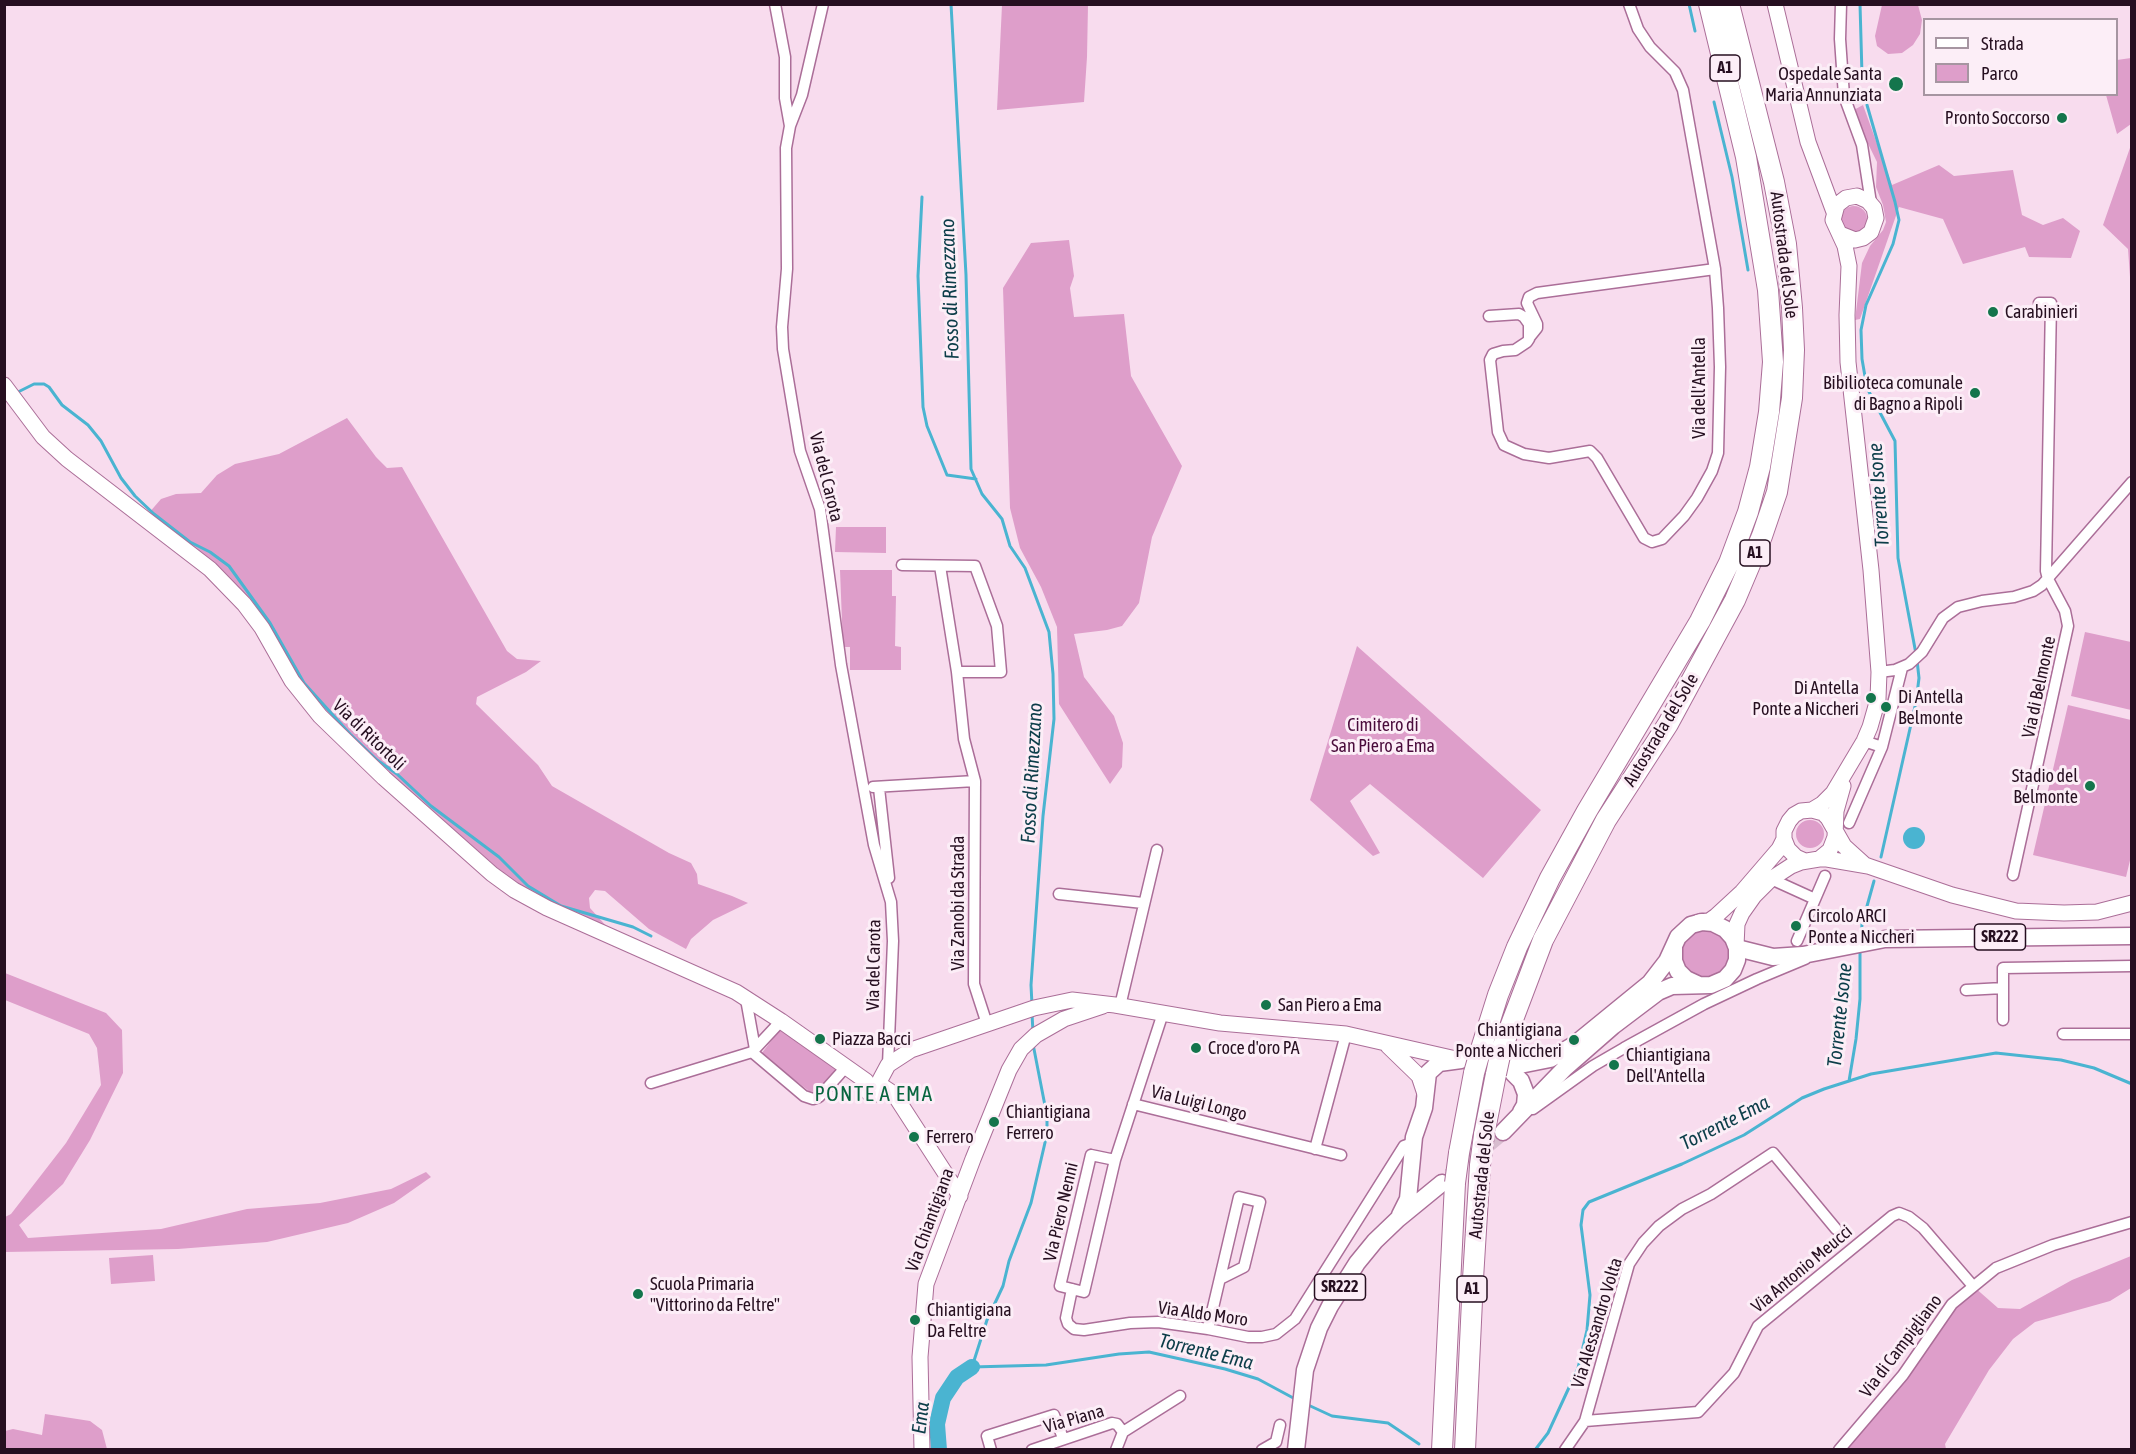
<!DOCTYPE html>
<style>
body{margin:0}
#map{position:relative;width:2136px;height:1454px;overflow:hidden;background:#f8dcee;font-family:"Asap Condensed",sans-serif}
canvas{display:block}
.frame{position:absolute;inset:0;border:6px solid #260f20;pointer-events:none}
.legend{position:absolute;left:1923px;top:18px;width:195px;height:78px;box-sizing:border-box;background:#fceef7;border:2px solid #a695a1;margin:0;padding:8px 10px;list-style:none;font-size:18px;color:#260f20}
.legend li{display:flex;align-items:center;gap:12px;height:30px}
.legend b{width:30px;border:2px solid #a695a1}
</style>
<div id="map">
<canvas width="2136" height="1454"></canvas>
<div class="frame"></div>
<ul class="legend">
<li><b style="height:8px;background:#fff"></b>Strada</li>
<li><b style="height:16px;background:#de9eca"></b>Parco</li>
</ul>
</div>
<script>
const g = document.querySelector('canvas').getContext('2d');
g.lineJoin = 'round';
function fill(path, color) { g.fillStyle = color; g.fill(path, 'evenodd'); }
const toPath = rows => new Path2D(rows.map(r => 'M' + r).join(''));
function trace(path, color, width, dash) { g.strokeStyle = color; g.lineWidth = width; g.lineCap = dash ? 'butt' : 'round'; g.setLineDash(dash || []); g.stroke(path); }
function write(font, color, halo, rows, align = 'center') {
  g.font = font + ' "Asap Condensed",sans-serif'; g.lineWidth = 6; g.setLineDash([]); g.textBaseline = 'middle'; g.strokeStyle = halo; g.fillStyle = color; for (const [text, x, y, turn = 0] of rows) {
    g.save(); g.translate(x, y); g.rotate((+turn || 0) * Math.PI / 180); g.textAlign = isNaN(turn) ? turn : align; if (halo) g.strokeText(text, 0, 0); g.fillText(text, 0, 0); g.restore();
  }
}
fill(toPath([
 [1002,5,1088,5,1087,57,1084,102,997,110],
 [1882,5,1918,5,1922,20,1920,34,1913,45,1902,53,1888,54,1877,46,1875,36],
 [2131,58,2131,124,2117,134,2106,95,2116,94,2117,60],
 [1863,105,1892,185,1939,165,1954,176,2013,170,2022,215,2043,225,2063,218,2080,231,2071,258,2029,257,2025,247,1963,264,1943,219,1899,207,1860,319,1855,320,1862,263,1870,246,1883,230,1886,222,1883,205,1876,187,1877,162,1852,111],
 [2131,145,2131,291,2128,249,2103,225],
 '1841 219a13 13 0 1 1 26 0a13 13 0 1 1-26 0Z',
 [1069,240,1074,276,1070,288,1074,317,1124,314,1131,376,1182,466,1152,537,1139,603,1122,626,1107,630,1074,634,1084,677,1114,716,1123,743,1122,767,1110,784,1059,704,1057,627,1041,587,1020,548,1010,508,1003,288,1031,243],
 [347,418,376,457,387,468,402,467,507,651,517,659,541,661,526,672,477,697,476,704,538,765,552,786,669,853,691,863,697,874,698,884,732,896,748,903,713,920,691,939,686,949,649,929,605,891,595,890,589,898,590,908,608,928,550,904,510,879,341,730,288,666,270,633,232,580,216,564,148,514,161,499,176,494,201,493,217,475,235,464,279,454],
 [836,527,886,527,886,553,835,552],
 [840,570,892,570,892,596,896,596,895,646,901,647,901,670,850,670,850,647,843,647],
 [2085,632,2131,642,2131,710,2071,696],
 [1357,646,1541,810,1483,878,1370,784,1350,801,1380,853,1373,856,1310,800],
 [2068,705,2131,720,2132,852,2126,877,2033,855],
 '1796 834a14 14 0 1 1 28 0a14 14 0 1 1-28 0Z',
 '1682 954a24 24 0 1 1 48 0a24 24 0 1 1-48 0Z',
 [5,973,106,1013,122,1030,123,1073,90,1140,63,1184,19,1225,28,1238,161,1229,247,1209,320,1203,391,1189,426,1172,431,1177,394,1203,348,1223,267,1242,178,1249,5,1252,5,1217,11,1214,66,1143,101,1085,97,1048,89,1034,5,1000],
 [782,1027,839,1071,819,1093,809,1091,761,1054],
 [153,1255,155,1281,111,1284,109,1258],
 [2131,1256,2131,1288,2110,1301,2035,1322,2013,1339,1989,1370,1945,1444,1946,1449,1839,1450,1952,1304,1973,1286,1998,1308,2020,1309,2072,1280],
 [45,1414,90,1421,102,1430,107,1449,5,1449,5,1431,13,1429,42,1435]
]), '#de9eca');
fill(toPath([
 '1903 838a11 11 0 1 1 22 0a11 11 0 1 1-22 0Z'
]), '#4ab4d1');
trace(toPath([
 [951,4,966,275,971,469,982,494,1002,519,1010,546,1025,568,1049,632,1053,674,1054,719,1043,816,1031,985,1032,1005],
 [1689,4,1695,31],
 [1860,4,1862,75],
 [1714,102,1732,177,1748,270],
 [1867,105,1895,202,1899,220,1893,244,1866,305,1861,330,1862,359,1867,388,1895,441,1898,558,1916,654],
 [922,197,918,276,923,407,927,426,947,475,976,479],
 [16,393,34,384,44,384,49,387,62,405,88,425,101,441,121,478,135,496,154,514,190,542,210,552,229,566,270,623,304,683,350,734,377,760,397,774,431,806,499,857,528,886,561,906,633,927,651,936],
 [1881,857,1916,702,1919,678,1917,660],
 [1861,938,1862,924,1874,881],
 [1032,1014,1033,1032],
 [1033,1044,1047,1116,1047,1134,1031,1203,1009,1261,1003,1286,987,1320,972,1367,1046,1365,1119,1354,1149,1352,1225,1369,1258,1379,1297,1400],
 [1849,1081,1856,1039,1860,999,1860,950],
 [1306,1404,1332,1416,1388,1423,1419,1444],
 [1535,1450,1548,1433,1578,1368,1587,1330,1590,1295,1581,1225,1583,1210,1589,1202,1682,1164,1744,1135,1802,1098,1824,1089,1871,1074,1996,1053,2061,1060,2094,1068,2132,1084]
]), '#4ab4d1', 3);
trace(toPath([
 [939,1450,937,1424,943,1398,957,1377,972,1367]
]), '#4ab4d1', 16);
trace(toPath([
 [1450,1176,1503,1132]
]), '#d8bdcf', 16, [16, 8]);
const street = toPath([
 [775,4,785,57,785,98,790,126],
 [823,4,802,95,790,126,786,148,787,269,782,327,783,349,800,451,820,509,841,665,874,845,891,902,893,941,888,1065],
 [1841,4,1840,39,1844,96,1862,145,1871,203],
 [1489,316,1519,314,1524,317,1529,324,1529,339,1527,342,1515,350,1503,351,1493,354,1490,360,1498,432,1504,445,1524,454,1549,458,1590,451,1597,458,1644,538,1652,542,1662,539,1684,516,1697,498,1712,471,1718,453,1720,367,1718,308,1715,269,1683,90,1675,72,1650,47,1638,29,1629,4],
 [1529,338,1537,328,1537,324,1527,303,1529,297,1537,293,1715,269],
 [902,565,975,566,997,626,1001,672,957,672],
 [940,566,957,672,964,739,975,781,974,984,987,1024],
 [1879,672,1895,670,1909,664,1922,652,1943,618,1958,607,1982,601,2014,597,2033,591,2042,585,2132,482],
 [1882,747,1902,668],
 [873,787,975,781],
 [879,788,889,878],
 [1849,823,1882,747,1864,741],
 [2013,875,2068,626,2065,611,2048,579,2046,571,2051,303,2039,303],
 [1771,879,1815,899],
 [1059,894,1143,903],
 [1797,941,1825,876],
 [1966,990,2003,988],
 [746,999,755,1049],
 [1120,1006,1157,850],
 [2003,1020,2003,968,2132,966],
 [781,1021,752,1052,804,1096,813,1099,819,1097,845,1068],
 [2063,1034,2132,1034],
 [651,1083,752,1052],
 [1133,1104,1341,1155],
 [1533,1109,1593,1066,1624,1048,1704,1004,1757,979,1805,959],
 [1315,1149,1346,1034],
 [1091,1155,1115,1160,1084,1292,1060,1286,1091,1155],
 [1115,1160,1163,1013],
 [1072,1289,1066,1318,1068,1324,1074,1329,1084,1330,1130,1323,1158,1322,1208,1329,1248,1337,1262,1337,1276,1334,1295,1319,1404,1146,1410,1144,1413,1147],
 [1208,1329,1239,1197,1260,1202,1244,1267,1220,1279],
 [1585,1421,1629,1264,1643,1243,1659,1226,1682,1209,1711,1194,1773,1153,1836,1229],
 [991,1450,987,1436,1054,1415,1063,1438],
 [1032,1450,1112,1423,1117,1424,1123,1432],
 [1116,1450,1123,1432,1180,1396],
 [1262,1450,1276,1442,1280,1425],
 [1565,1450,1585,1421,1698,1412,1734,1373,1758,1326,1892,1216,1899,1213,1909,1217,1923,1228,1973,1286],
 [1839,1450,1903,1375,1952,1304,1996,1268,2053,1245,2132,1222]
]);
const secondary = toPath([
 [1775,4,1808,142,1834,212],
 [4,385,43,437,67,459,210,569,244,604,262,628,292,681,320,716,384,778,492,874,514,890,547,908,736,992,781,1021,866,1081],
 [1812,810,1822,804,1833,793,1864,741,1870,727,1878,699,1879,672,1871,570,1848,362,1847,315,1849,266,1845,246,1833,220,1837,205,1846,198,1857,196,1868,201,1874,208,1876,218,1871,232,1863,238,1855,240,1840,234],
 [1819,859,1827,859,1868,866,1952,895,2016,911,2064,913,2097,912,2132,903],
 [1805,861,1796,857,1788,849,1784,839,1784,831,1789,821,1794,815,1801,811,1812,810,1823,813,1828,818,1844,846,1865,865],
 [1699,922,1709,921,1716,916,1742,892,1779,849,1784,839],
 [1736,946,1737,924,1742,913,1754,896,1771,879,1791,866,1801,862,1819,859,1830,850,1835,837,1836,811,1843,786],
 [1388,1046,1419,1076,1425,1094],
 [880,1080,888,1065,911,1050,1034,1008,1072,1000,1115,1005,1220,1023,1346,1034,1456,1059],
 [866,1081,864,1088,870,1094,878,1094,882,1086],
 [882,1086,894,1094,960,1196],
 [922,1450,920,1357,926,1284,973,1159,1009,1070,1021,1049,1036,1035,1064,1019,1103,1006]
]);
const primary = toPath([
 [1674,946,1674,961,1678,971,1686,979,1699,985],
 [1737,948,1773,957,1803,955,1885,939,2132,936],
 [1513,1073,1521,1081,1526,1094,1525,1105,1521,1112],
 [1503,1132,1565,1068,1613,1026,1658,992,1672,986,1711,985,1725,979,1733,970,1737,960,1737,948,1733,938,1725,929,1713,923,1702,922,1691,925,1678,937,1667,961,1650,983,1574,1045,1550,1059,1515,1066],
 [1400,1215,1408,1199,1414,1137,1424,1108,1428,1073,1439,1063,1461,1060],
 [1296,1450,1305,1370,1319,1328,1330,1306,1357,1263,1375,1241,1398,1219,1442,1183]
]);
const highway = toPath([
 [1501,1051,1543,940,1606,820,1668,724,1735,600,1762,536,1777,492,1792,398,1794,350,1792,308,1786,244,1774,182,1729,4],
 [1480,1052,1498,995,1517,947,1550,878,1587,811,1700,621,1729,563,1748,512,1760,467,1769,412,1773,362,1768,290,1746,157,1709,4],
 [1484,1135,1496,1074],
 [1459,1153,1474,1073],
 [1442,1450,1455,1183],
 [1465,1450,1473,1279,1480,1165]
]);
trace(street, '#ab6e98', 13);
trace(secondary, '#ab6e98', 17);
trace(primary, '#ab6e98', 19);
trace(highway, '#ab6e98', 22);
trace(street, '#fff', 10);
trace(secondary, '#fff', 15);
trace(primary, '#fff', 16);
trace(highway, '#fff', 20);
const highwayBridge = toPath([
 [1474,1073,1480,1052],
 [1496,1074,1501,1051],
 [1480,1165,1484,1135],
 [1455,1183,1459,1153]
]);
trace(highwayBridge, '#ab6e98', 22, []);
trace(highwayBridge, '#fff', 20);
for (const [x, y, r, color] of [
 [1896,84,8,"#14754c"],
 [2062,118,6,"#14754c"],
 [1993,312,6,"#14754c"],
 [1975,393,6,"#14754c"],
 [1871,698,6,"#14754c"],
 [1886,707,6,"#14754c"],
 [2090,786,6,"#14754c"],
 [1796,926,6,"#14754c"],
 [1266,1005,6,"#14754c"],
 [820,1039,6,"#14754c"],
 [1574,1040,6,"#14754c"],
 [1196,1048,6,"#14754c"],
 [1614,1065,6,"#14754c"],
 [994,1122,6,"#14754c"],
 [914,1137,6,"#14754c"],
 [638,1294,6,"#14754c"],
 [915,1320,6,"#14754c"]
]) { const dot = new Path2D(); dot.arc(x, y, r, 0, 2 * Math.PI); g.fillStyle = color; g.fill(dot); trace(dot, '#fceef7', 2); }
for (const [x, y, w] of [
 [1725,68,30],
 [1755,553,30],
 [2000,937,51],
 [1340,1287,51],
 [1472,1289,30]
]) { const box = new Path2D(); box.roundRect(x - w / 2, y - 13, w, 26, 4.5); g.fillStyle = '#fceef7'; g.fill(box); trace(box, '#260f20', 1.5); }
write('bold 16px', '#260f20', null, [
 ["A1",1725,68],
 ["A1",1755,553],
 ["SR222",2000,937],
 ["SR222",1340,1287],
 ["A1",1472,1289]
]);
write('18px', '#260f20', '#fceef7', [
 ["Ospedale Santa",1882,74,"right"],
 ["Maria Annunziata",1882,95,"right"],
 ["Pronto Soccorso",2050,118,"right"],
 ["Carabinieri",2005,312],
 ["Bibilioteca comunale",1963,383,"right"],
 ["di Bagno a Ripoli",1963,404,"right"],
 ["Di Antella",1859,688,"right"],
 ["Ponte a Niccheri",1859,709,"right"],
 ["Di Antella",1898,697],
 ["Belmonte",1898,718],
 ["Stadio del",2078,776,"right"],
 ["Belmonte",2078,797,"right"],
 ["Circolo ARCI",1808,916],
 ["Ponte a Niccheri",1808,937],
 ["San Piero a Ema",1278,1005],
 ["Chiantigiana",1562,1030,"right"],
 ["Ponte a Niccheri",1562,1051,"right"],
 ["Piazza Bacci",832,1039],
 ["Croce d'oro PA",1208,1048],
 ["Chiantigiana",1626,1055],
 ["Dell'Antella",1626,1076],
 ["Chiantigiana",1006,1112],
 ["Ferrero",1006,1133],
 ["Ferrero",926,1137],
 ["Scuola Primaria",650,1284],
 ["\"Vittorino da Feltre\"",650,1305],
 ["Chiantigiana",927,1310],
 ["Da Feltre",927,1331]
], 'left');
write('18px', '#260f20', '#fceef7', [
 ["Autostrada del Sole",1784,255,83],
 ["Via dell'Antella",1699,388,-90],
 ["Via del Carota",826,477,76],
 ["Via di Belmonte",2039,687,-78],
 ["Autostrada del Sole",1661,730,-59],
 ["Via di Ritortoli",369,735,44],
 ["Via Zanobi da Strada",958,903,-90],
 ["Via del Carota",874,965,-89],
 ["Via Luigi Longo",1199,1103,14],
 ["Autostrada del Sole",1482,1175,-84],
 ["Via Piero Nenni",1061,1212,-77],
 ["Via Chiantigiana",930,1220,-70],
 ["Via Antonio Meucci",1802,1269,-40],
 ["Via Aldo Moro",1203,1314,8],
 ["Via Alessandro Volta",1597,1323,-73],
 ["Via di Campigliano",1901,1346,-53],
 ["Via Piana",1074,1419,-16]
]);
write('18px', '#490b3b', '#fceef7', [
 ["Cimitero di",1383,725],
 ["San Piero a Ema",1383,746]
]);
write('italic 20px', '#0c3d49', '#fceef7', [
 ["Fosso di Rimezzano",950,289,-92],
 ["Torrente Isone",1879,495,-94],
 ["Fosso di Rimezzano",1032,773,-87],
 ["Torrente Isone",1840,1015,-84],
 ["Torrente Ema",1725,1123,-27],
 ["Torrente Ema",1206,1352,14],
 ["Ema",921,1418,-83]
]);
g.letterSpacing = '1.5px';
write('21px', '#08653f', '#fceef7', [
 ["PONTE A EMA",874,1094]
]);
g.letterSpacing = '0px';
</script>
